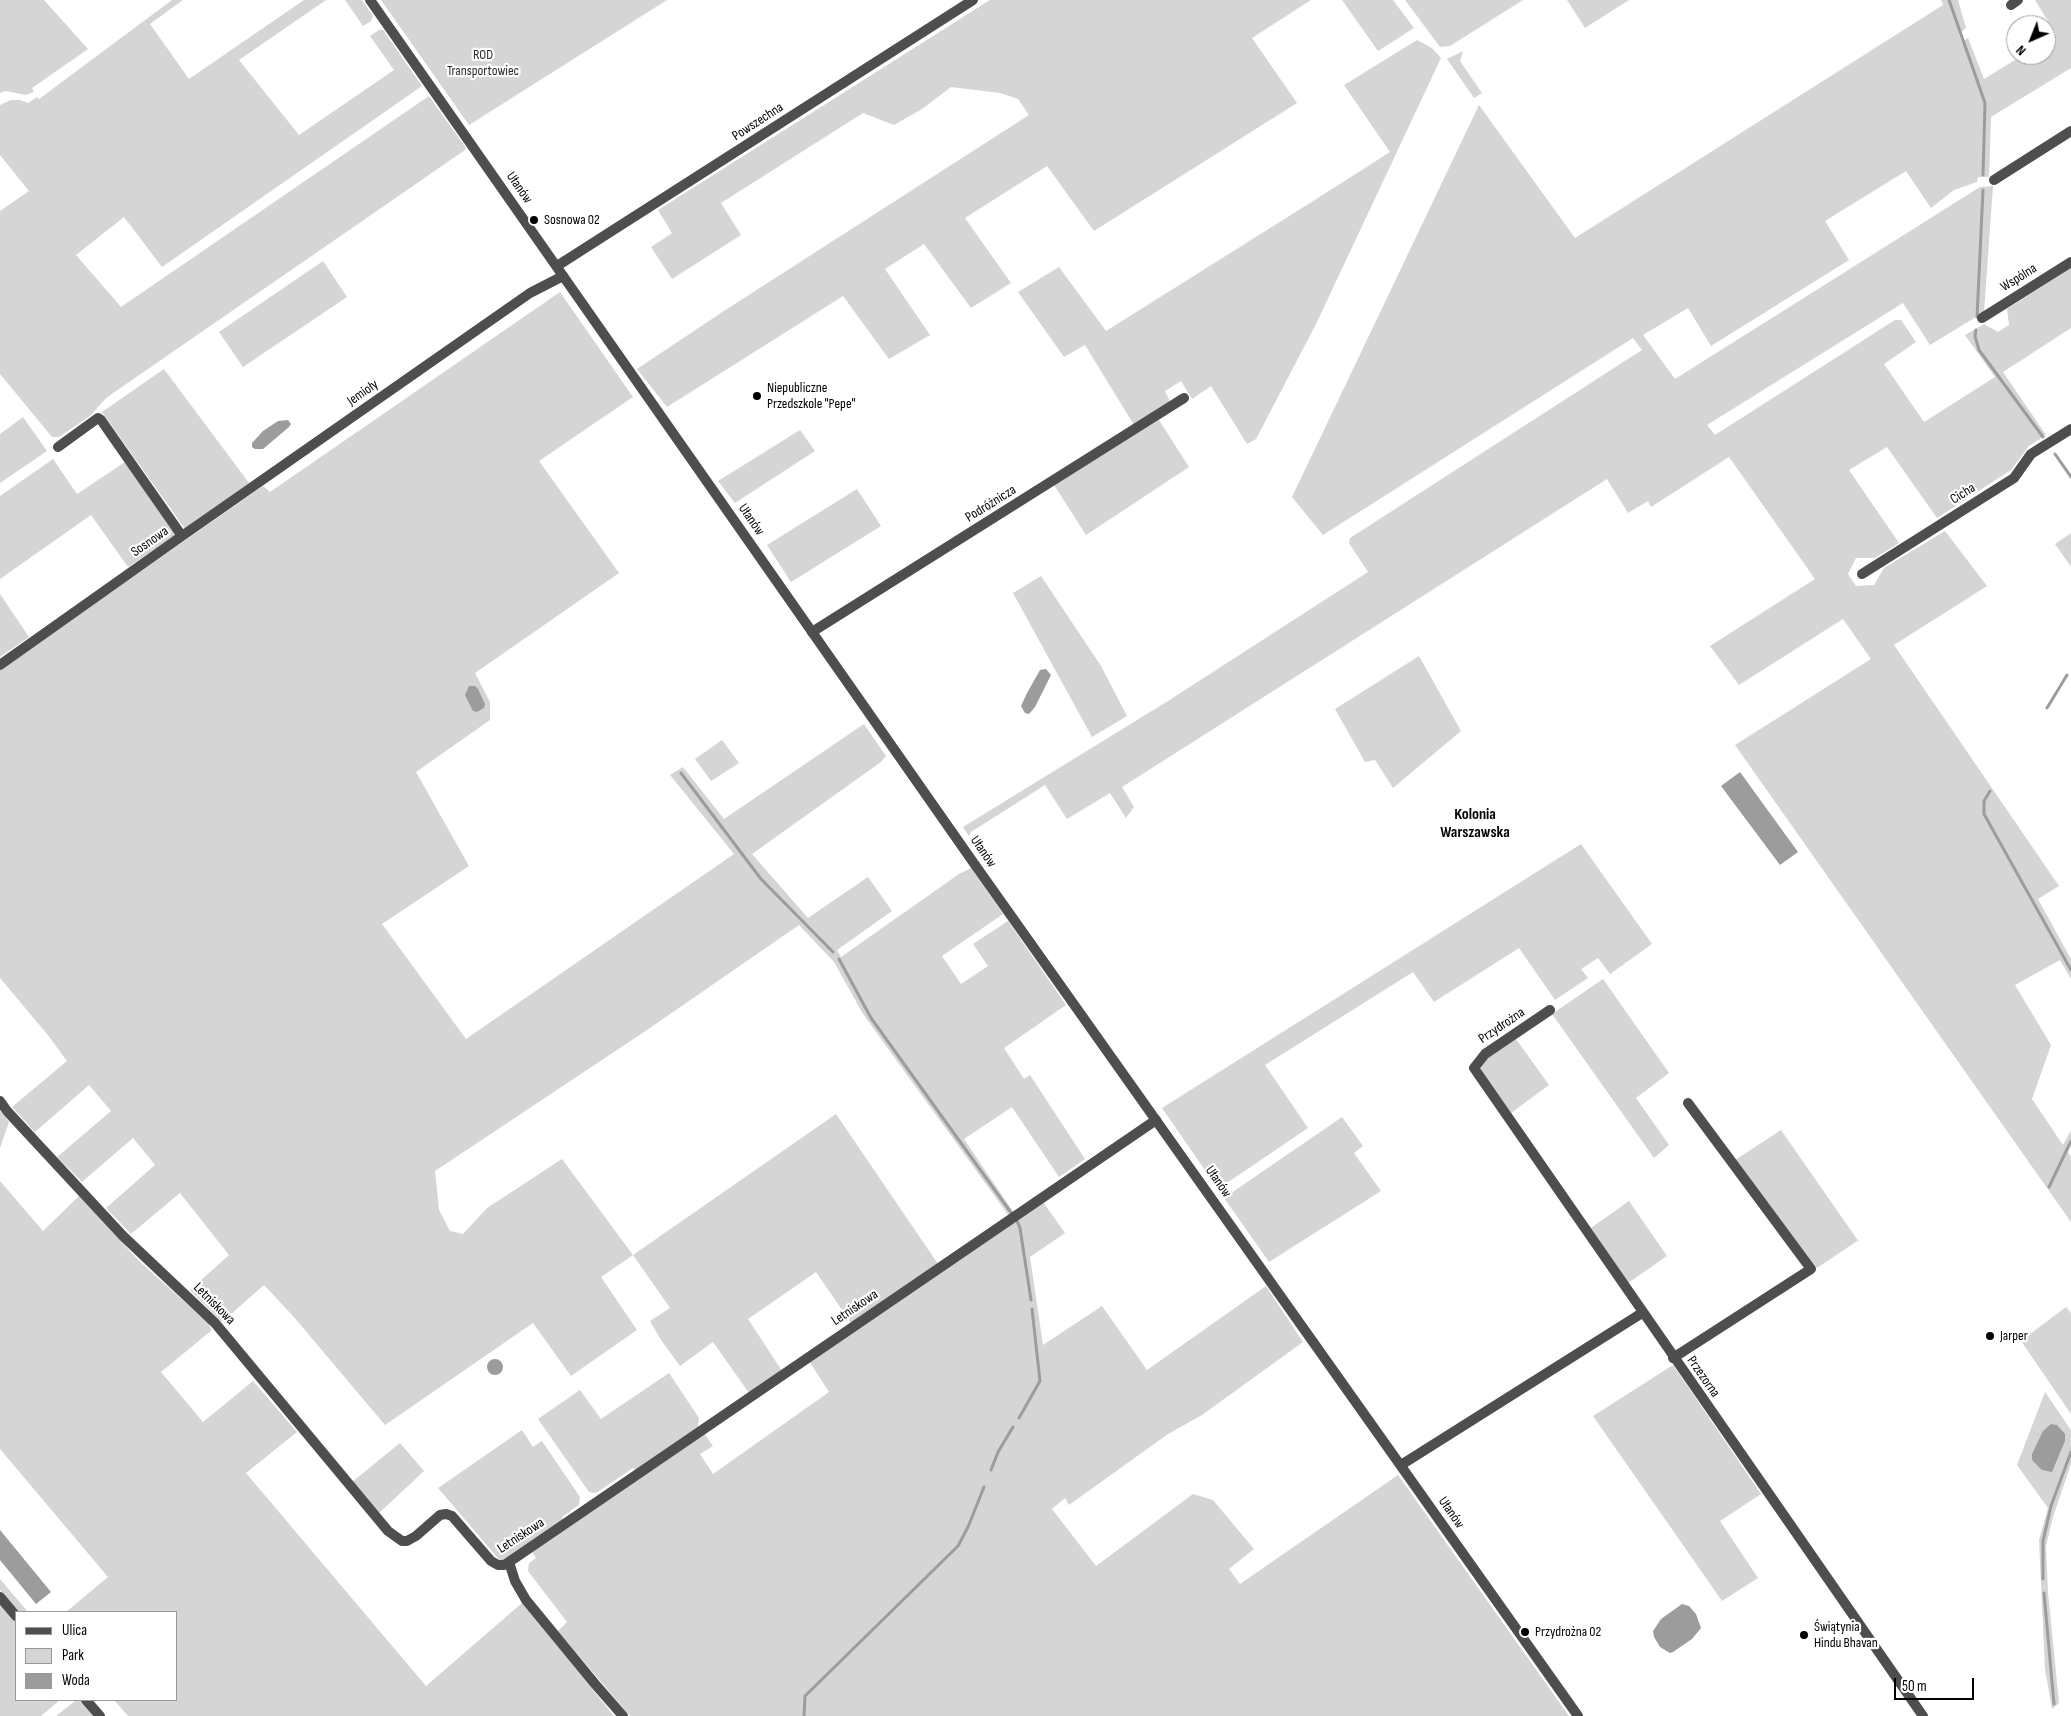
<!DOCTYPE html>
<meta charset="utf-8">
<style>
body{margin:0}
#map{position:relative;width:2071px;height:1716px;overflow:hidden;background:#fff;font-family:"Sofia Sans Condensed",sans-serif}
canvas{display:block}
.legend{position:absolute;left:15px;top:1611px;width:162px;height:90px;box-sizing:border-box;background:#fff;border:1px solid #999;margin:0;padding:6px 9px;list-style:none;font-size:15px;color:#000}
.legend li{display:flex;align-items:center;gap:10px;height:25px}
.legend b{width:25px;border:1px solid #999}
.north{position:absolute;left:2006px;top:15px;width:50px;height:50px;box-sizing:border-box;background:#fff;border:1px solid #999;border-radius:50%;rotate:224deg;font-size:14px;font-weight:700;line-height:20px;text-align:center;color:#000}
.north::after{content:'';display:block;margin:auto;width:18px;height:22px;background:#000;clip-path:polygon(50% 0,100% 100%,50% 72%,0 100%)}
.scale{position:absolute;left:1894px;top:1678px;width:80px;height:22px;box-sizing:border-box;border:2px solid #000;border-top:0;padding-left:6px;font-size:15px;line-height:18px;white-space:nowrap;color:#000;-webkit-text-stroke:4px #fff;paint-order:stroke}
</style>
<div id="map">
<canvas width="2071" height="1716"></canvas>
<ul class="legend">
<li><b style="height:6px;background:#4e4e4e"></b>Ulica</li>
<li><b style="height:14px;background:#d5d5d5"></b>Park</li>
<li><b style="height:14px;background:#9c9c9c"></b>Woda</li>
</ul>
<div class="north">N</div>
<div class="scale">50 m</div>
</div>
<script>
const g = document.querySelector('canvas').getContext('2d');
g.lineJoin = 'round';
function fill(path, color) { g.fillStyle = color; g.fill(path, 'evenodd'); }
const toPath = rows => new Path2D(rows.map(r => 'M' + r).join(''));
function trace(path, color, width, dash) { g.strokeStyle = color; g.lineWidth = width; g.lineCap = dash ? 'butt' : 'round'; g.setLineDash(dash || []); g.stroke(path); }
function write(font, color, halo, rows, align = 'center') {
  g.font = font + ' "Sofia Sans Condensed",sans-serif'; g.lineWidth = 4.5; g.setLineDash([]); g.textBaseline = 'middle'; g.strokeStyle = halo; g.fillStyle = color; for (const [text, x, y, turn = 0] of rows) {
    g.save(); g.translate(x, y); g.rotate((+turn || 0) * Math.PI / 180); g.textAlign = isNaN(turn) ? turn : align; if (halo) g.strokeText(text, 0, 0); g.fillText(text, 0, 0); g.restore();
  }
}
fill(toPath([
 [0,0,44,0,88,49,32,88,34,92,26,95,6,91,0,93],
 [172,0,183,0,150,24,189,79,304,0,326,0,239,60,299,135,394,70,370,36,379,30,383,30,422,86,162,267,124,217,76,255,121,307,429,96,466,148,465,150,106,398,90,416,59,437,52,437,0,374,0,211,29,191,0,155,0,105,11,100,20,100,28,103,37,97,39,99],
 [345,0,362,0,373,16,371,21,363,26],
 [381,0,667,0,469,125],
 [990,0,1311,0,1252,38,1297,103,1094,231,1047,166,965,218,1011,283,971,308,924,244,885,269,930,335,889,359,843,296,667,407,637,369,727,309,1029,115,1018,99,1000,93,951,87,922,109,894,125,863,113,721,203,741,235,672,279,651,247,672,233,658,210],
 [1342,0,1393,0,1414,28,1378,51],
 [1405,0,1523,0,1450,46,1440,47],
 [1567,0,1629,0,1585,28],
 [1941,0,1958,0,1966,28,1959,34,1962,42,1968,38,1984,79,2023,55,2046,55,2046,40,2056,34,2035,0,2071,0,2071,68,1991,117,1989,177,1978,177,1977,182,1954,190,1931,208,1906,171,1825,221,1849,260,1711,346,1688,308,1643,335,1675,379,1980,187,1993,186,1984,312,1930,345,1903,303,1707,425,1715,435,1895,320,1901,320,1916,342,1884,364,1924,422,1995,377,1965,335,1984,324,1998,332,2009,325,2007,309,2071,268,2071,328,2003,372,2046,435,2029,446,2011,470,1937,518,1887,447,1849,470,1899,543,1875,558,1856,558,1848,574,1856,586,1874,585,1884,568,1945,531,1987,586,1894,645,2059,886,2038,899,2071,959,2071,979,2060,960,2015,985,2051,1045,2032,1099,2063,1145,2071,1130,2071,1145,2068,1152,2071,1157,2071,1222,1735,745,1871,659,1843,619,1739,685,1710,646,1815,579,1729,457,1651,507,1648,501,1628,513,1607,479,1122,787,1134,807,1126,818,1110,793,1067,819,1045,785,971,832,969,836,963,827,1168,701,1368,572,1349,543,1350,538,1642,350,1633,338,1323,535,1292,497,1479,105,1575,238,1943,5],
 [1417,40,1432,48,1441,58,1316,324,1256,439,1247,444,1211,386,1192,399,1181,381,1165,391,1170,402,1134,425,1085,345,1064,357,1018,292,1059,267,1106,331,1310,203,1390,152,1344,85],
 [1463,51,1460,61,1482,93,1474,98,1447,59],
 [323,261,347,297,243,367,219,332],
 [560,292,633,397,539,461,619,573,475,673,490,702,490,720,416,772,469,866,382,924,466,1039,734,854,670,775,683,767,724,819,864,724,886,756,881,762,752,854,808,918,868,877,892,911,837,950,841,957,959,874,971,868,1003,914,942,956,961,984,988,966,973,944,1008,921,1066,1005,1004,1048,1024,1079,1030,1075,1085,1159,1059,1177,1012,1107,964,1139,1014,1213,1009,1216,863,1014,834,962,799,925,644,1032,435,1171,439,1210,450,1231,463,1234,487,1208,562,1159,633,1255,836,1114,938,1264,851,1323,816,1272,748,1319,782,1371,749,1393,713,1342,680,1366,661,1340,650,1321,670,1308,633,1255,601,1277,637,1330,591,1362,571,1376,533,1323,385,1425,293,1316,264,1285,222,1322,190,1290,229,1255,180,1193,131,1234,106,1208,155,1165,133,1138,82,1182,57,1157,111,1111,89,1085,35,1132,12,1107,67,1061,47,1034,0,978,0,670,263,486,270,492],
 [164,369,249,483,185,529,102,412],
 [23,417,47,451,0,483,0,434],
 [1159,420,1189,467,1086,535,1054,485],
 [800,430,815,451,735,503,718,481],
 [53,459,77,494,125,462,176,535,128,567,91,515,0,579,0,496],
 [857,489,881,526,791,582,767,545],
 [2071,533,2071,567,2055,544],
 [1041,576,1101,666,1127,716,1092,737,1013,593],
 [0,594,29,637,0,657],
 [1419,656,1461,731,1393,788,1375,760,1365,762,1335,709],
 [722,740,739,763,711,781,695,759],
 [1581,844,1652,944,1610,974,1598,958,1581,969,1588,978,1555,1000,1519,948,1434,1002,1413,972,1265,1065,1308,1128,1218,1189,1162,1108],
 [1603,979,1669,1073,1636,1098,1669,1145,1654,1158,1552,1014],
 [1516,1039,1549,1085,1511,1113,1481,1070,1482,1062],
 [0,1111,9,1122,0,1148],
 [1342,1117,1363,1146,1354,1153,1381,1191,1269,1262,1224,1198],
 [1781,1130,1859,1242,1857,1241,1817,1268,1735,1160],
 [0,1181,43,1231,79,1196,139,1261,208,1323,212,1330,161,1372,203,1422,253,1381,297,1432,246,1473,426,1686,522,1603,614,1716,128,1716,114,1700,176,1700,176,1612,66,1612,108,1577,0,1449],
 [1629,1201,1667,1256,1628,1283,1591,1228],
 [1043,1202,1065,1233,1030,1257,1043,1345,1102,1306,1147,1370,1266,1286,1303,1342,1202,1415,1168,1434,1069,1505,1065,1498,1052,1509,1096,1566,1193,1494,1213,1500,1254,1549,1229,1569,1240,1584,1398,1475,1569,1716,630,1716,558,1631,567,1622,528,1571,529,1563,536,1558,532,1551,704,1433,713,1446,700,1454,713,1474,829,1392,809,1361],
 [2066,1307,2071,1313,2071,1414,2021,1341],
 [1673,1365,1761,1494,1720,1521,1758,1578,1722,1601,1593,1416],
 [669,1373,699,1418,698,1427,636,1471,633,1468,596,1493,589,1492,538,1419,580,1390,601,1419],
 [2045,1392,2071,1430,2071,1464,2053,1517,2046,1546,2048,1592,2059,1703,2052,1709,2045,1669,2039,1540,2048,1508,2017,1465],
 [522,1430,533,1447,542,1441,580,1497,579,1505,562,1517,564,1521,502,1563,438,1488],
 [400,1443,424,1471,379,1513,352,1482],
 [0,1579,28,1612,18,1612,0,1590],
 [0,1603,16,1622,16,1700,60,1700,41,1716,0,1716],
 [75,1701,82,1701,95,1716,56,1716]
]), '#d5d5d5');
fill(toPath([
 [288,420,291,424,289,427,263,449,255,449,252,447,252,443,263,431,278,421],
 [1046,669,1051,675,1035,707,1029,714,1025,713,1021,706,1027,693,1040,670],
 [469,686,475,686,478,689,485,704,484,708,477,712,473,711,465,695],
 [1740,772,1798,852,1780,865,1721,786],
 '487 1367a8 8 0 1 1 16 0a8 8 0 1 1-16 0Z',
 [2051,1424,2057,1425,2065,1434,2065,1441,2052,1472,2042,1470,2032,1460,2032,1454,2043,1431],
 [0,1530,51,1592,36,1604,0,1560],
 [1682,1604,1689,1606,1696,1614,1701,1628,1692,1639,1673,1652,1670,1653,1660,1647,1654,1637,1653,1631,1661,1619]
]), '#9c9c9c');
trace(toPath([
 [1949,0,1985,103,1983,175],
 [1977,317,1983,190],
 [1976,330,1975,336,1979,350,2043,437],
 [2055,454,2071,477],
 [2047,708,2067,675],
 [681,773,761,879,833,952],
 [1990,791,1984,801,1984,814,2071,970],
 [839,959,871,1018,1012,1214],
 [2049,1187,2071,1141],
 [1017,1221,1020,1228,1031,1300],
 [1019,1418,1040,1381,1032,1309],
 [991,1470,998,1452,1013,1427],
 [2043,1579,2043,1541,2051,1506,2071,1452],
 [2044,1593,2054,1704],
 [804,1716,805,1696,958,1546,968,1527,984,1487]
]), '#9c9c9c', 3);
trace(toPath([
 [2011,5,2018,0],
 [1994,180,2071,131],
 [557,266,973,0],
 [1982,318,2071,262],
 [182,536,530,293,563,276],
 [1862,574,2014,478,2031,454,2071,429],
 [812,632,1184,398],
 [0,665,182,536,101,420,98,418,58,447],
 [1550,1010,1485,1054,1474,1068,1923,1716],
 [0,1101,7,1111,123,1236,215,1323,388,1531,402,1541,407,1541,416,1536,440,1515,446,1514,452,1516,491,1561,498,1565,504,1565,509,1562,1156,1120],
 [1673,1358,1811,1269,1688,1103],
 [1401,1465,1642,1313],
 [509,1562,515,1581,526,1600,595,1684,623,1716],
 [0,1597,16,1616],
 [86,1700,100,1716]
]), '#4e4e4e', 10);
trace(toPath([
 [370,0,973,862,1578,1716]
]), '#4e4e4e', 10);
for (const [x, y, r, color] of [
 [534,220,5,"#000"],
 [757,396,5,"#000"],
 [1990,1336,5,"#000"],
 [1525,1632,5,"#000"],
 [1804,1635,5,"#000"]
]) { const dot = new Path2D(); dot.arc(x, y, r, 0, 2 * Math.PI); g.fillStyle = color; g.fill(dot); trace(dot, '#fff', 2); }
write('14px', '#2c2c2c', '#fff', [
 ["ROD",483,55],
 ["Transportowiec",483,71]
]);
write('14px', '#000', '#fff', [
 ["Powszechna",758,122,-33],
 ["Ułanów",519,188,55],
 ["Wspólna",2019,278,-32],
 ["Jemioły",363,393,-35],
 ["Cicha",1963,494,-32],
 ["Podróżnicza",991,504,-32],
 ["Ułanów",751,520,55],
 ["Sosnowa",150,542,-35],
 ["Ułanów",983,852,55],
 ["Przydrożna",1502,1026,-34],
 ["Ułanów",1218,1182,55],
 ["Letniskowa",214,1304,45],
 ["Letniskowa",855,1308,-34],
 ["Przezorna",1703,1377,55],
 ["Ułanów",1451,1513,55],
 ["Letniskowa",521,1536,-33]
]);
write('14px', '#000', '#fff', [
 ["Sosnowa 02",544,220],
 ["Niepubliczne",767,388],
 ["Przedszkole \"Pepe\"",767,404],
 ["Jarper",2000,1336],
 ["Świątynia",1814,1627],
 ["Hindu Bhavan",1814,1643],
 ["Przydrożna 02",1535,1632]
], 'left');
write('bold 16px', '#000', '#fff', [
 ["Kolonia",1475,815],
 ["Warszawska",1475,833]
]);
</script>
